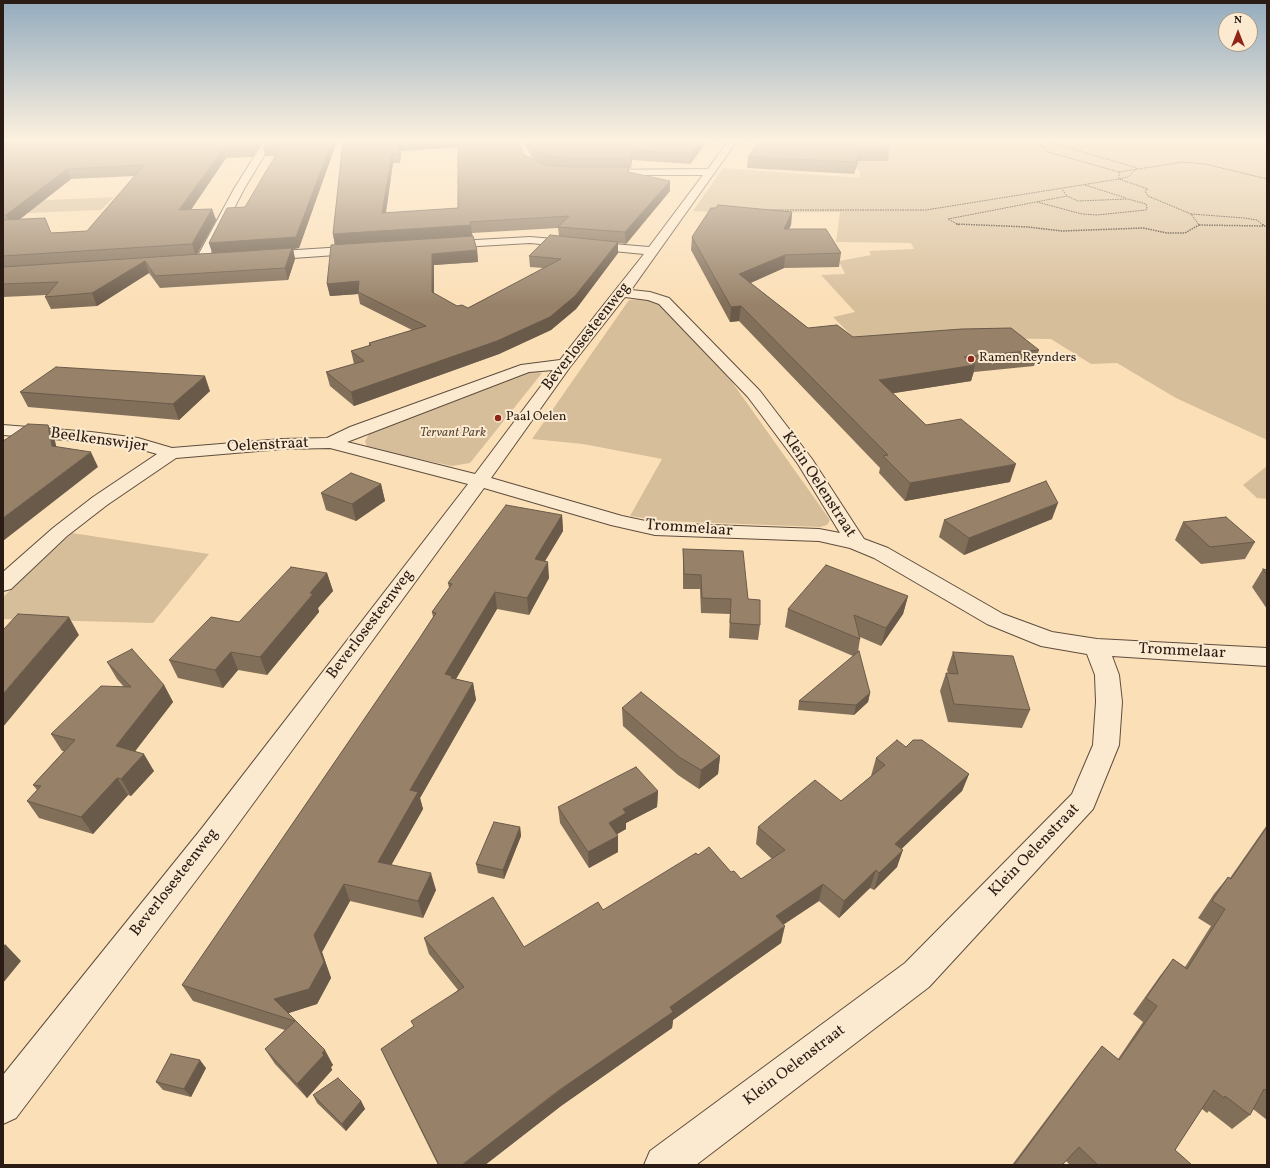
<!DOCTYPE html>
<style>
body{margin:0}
#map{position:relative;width:1270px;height:1168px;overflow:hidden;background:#fbdfb7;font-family:Vollkorn,serif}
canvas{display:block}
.frame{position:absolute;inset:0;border:4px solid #2a1c15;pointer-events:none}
.north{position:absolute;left:1218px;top:12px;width:40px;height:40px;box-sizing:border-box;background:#fcead0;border:1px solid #a89885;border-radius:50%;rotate:0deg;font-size:11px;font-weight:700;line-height:16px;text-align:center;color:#2a1c15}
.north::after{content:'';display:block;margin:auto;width:14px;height:18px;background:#8f2418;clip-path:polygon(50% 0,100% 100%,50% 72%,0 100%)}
</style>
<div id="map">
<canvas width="1270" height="1168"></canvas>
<div class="frame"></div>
<div class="north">N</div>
</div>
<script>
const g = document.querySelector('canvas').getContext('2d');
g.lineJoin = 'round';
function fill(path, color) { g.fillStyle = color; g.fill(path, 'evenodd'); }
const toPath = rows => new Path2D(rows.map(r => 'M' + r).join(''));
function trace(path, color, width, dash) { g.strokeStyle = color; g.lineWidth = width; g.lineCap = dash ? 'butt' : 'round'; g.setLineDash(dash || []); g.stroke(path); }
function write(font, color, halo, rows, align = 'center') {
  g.font = font + ' Vollkorn,serif'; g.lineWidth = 4; g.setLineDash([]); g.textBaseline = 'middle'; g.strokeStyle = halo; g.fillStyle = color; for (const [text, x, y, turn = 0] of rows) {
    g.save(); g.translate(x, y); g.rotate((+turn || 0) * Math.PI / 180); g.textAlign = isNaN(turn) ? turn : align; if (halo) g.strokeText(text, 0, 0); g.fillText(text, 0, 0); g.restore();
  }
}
fill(toPath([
 [830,141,1267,141,1267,440,1176,398,1117,363,1091,364,1051,339,853,337,833,317,855,312,821,275,845,274,839,261,871,255,869,251,914,249,911,243,836,242,840,212,727,213,693,211,723,168,860,178,860,172],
 [114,197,101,210,3,214,3,202],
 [640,299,650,300,660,304,732,382,830,520,827,525,820,527,663,521,630,516,662,459,583,444,532,439,629,300],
 [532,371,542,373,470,463,452,466,376,450,367,447,365,441,369,434,378,429],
 [1267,466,1267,499,1257,498,1243,485],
 [72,533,209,554,153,623,3,619,3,597]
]), '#d7be9b');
const minor = toPath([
 [264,141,273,141,244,189,207,261,205,264,197,264,195,261,234,189,264,141],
 [515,141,523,141,533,160,554,168,554,172,536,169,526,164,515,141],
 [728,141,737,141,631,290,650,292,669,298,760,391,812,459,864,539,888,548,1003,614,1052,632,1097,639,1267,648,1267,666,1112,656,1119,675,1122,702,1119,745,1093,809,929,987,696,1165,644,1165,650,1151,905,963,1072,794,1093,745,1096,702,1095,675,1087,654,1041,646,987,624,874,558,850,548,819,541,655,535,611,525,484,488,222,846,16,1118,3,1124,3,1075,202,828,468,484,330,448,282,449,176,458,107,505,67,536,11,589,3,591,3,572,53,528,93,497,157,454,136,448,91,442,3,435,3,425,91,432,138,438,172,448,282,439,327,438,350,427,521,365,560,360,644,254,530,243,444,248,438,244,440,242,530,237,649,247,703,175,599,175,594,172,596,170,708,169,728,141],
 [625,297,648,300,659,304,748,397,798,464,840,533,819,529,655,523,622,516,491,478,570,367,625,297],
 [553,370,475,474,347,442,529,372,553,370],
 [360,246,364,247,366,250,364,253,265,260,259,256,265,252,360,246]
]);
trace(minor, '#5e4d3e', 2);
trace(toPath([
 [1026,141,1045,147,1043,149,1048,152,1119,172,1183,162,1205,164,1267,179],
 [1119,172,1119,179,1148,189,1145,191,1148,196,1191,214,1199,225],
 [1085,185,1126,198],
 [1037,202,1082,214,1097,215,1146,210,1147,207,1146,204,1128,199,1078,201,1067,196],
 [770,210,926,210,1119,179,1128,177,1137,168,1046,141],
 [1191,214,1244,218,1257,220,1263,225],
 [959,225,948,219,1067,196,1062,189]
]), '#2a1c15', 1, [1.5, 1]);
trace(toPath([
 [956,224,1028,227,1062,231,1143,228,1167,233,1185,233,1199,225,1198,224],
 [1199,225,1265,226,1262,224]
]), '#2a1c15', 1.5, [1.5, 1]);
fill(minor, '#fcead0');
fill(toPath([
 [3,141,17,141,18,143,21,141,263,141,252,157,226,158,191,210,212,209,216,220,197,254,212,253,209,243,245,207,275,156,265,156,263,147,266,141,337,141,299,248,293,249,295,259,288,280,160,288,149,273,97,306,51,309,45,297,46,295,3,297],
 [135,176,87,231,51,233,19,220,71,179],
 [343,141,518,141,524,155,547,165,534,159,525,141,708,141,690,164,632,160,631,168,629,168,629,172,670,181,670,191,626,244,618,243,618,253,576,309,551,330,499,354,354,406,330,386,326,372,354,364,351,351,369,346,369,343,412,330,360,304,358,294,330,296,327,284,335,245,333,234],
 [458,147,458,208,386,213,393,163,400,163,401,151],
 [558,228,559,236,529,256,530,267,543,268,468,308,457,306,434,293,434,265,478,262,477,250,472,233],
 [757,141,880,141,889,150,888,161,858,161,854,174,747,168,748,157,756,145],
 [792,212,791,225,789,229,841,253,839,267,784,268,751,283,808,328,853,337,1039,350,1034,366,974,372,971,381,893,393,926,425,1010,482,905,501,879,473,880,468,739,321,730,322,691,250,692,237],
 [210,391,179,420,28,407,20,392],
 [381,484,385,501,356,521,326,510,321,493],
 [562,515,563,531,545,561,549,578,529,615,497,609,456,679,473,683,476,700,420,798,423,809,391,865,436,890,423,918,350,901,322,952,331,978,317,1004,288,1013,333,1065,331,1067,332,1070,307,1098,275,1064,265,1049,285,1030,193,1001,182,985,419,639,433,617,432,612,449,588,448,583],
 [1052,519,964,555,939,537,944,520],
 [1183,522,1255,542,1245,559,1201,564,1175,540],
 [683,549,748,599,760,625,758,640,729,638,730,614,701,613,700,589,683,589],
 [1263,569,1267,570,1267,609,1252,587],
 [327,573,333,591,318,608,319,612,267,675,238,670,223,688,178,678,169,660],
 [908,596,903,614,881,646,860,637,860,639,858,652,870,693,868,702,854,715,798,710,799,701,853,656,785,627,788,609],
 [953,652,1030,710,1022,728,948,722,940,691,946,673,948,673,947,670],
 [107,662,164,685,173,702,135,751,154,771,131,796,128,795,93,834,39,818,27,801,37,790,33,785,64,751,62,751,51,734,124,687,117,679],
 [622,708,720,756,718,774,699,789,678,775,623,726],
 [906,747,969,774,962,791,901,849,897,867,874,890,870,888,839,918,819,901,783,925,781,943,673,1020,672,1028,561,1106,485,1165,438,1165,388,1064,381,1049,413,1027,458,990,429,954,424,938,524,947,603,910,698,855,731,872,741,879,772,859,756,844,758,827,841,801,871,776,876,758],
 [658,791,657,807,626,823,626,829,617,834,618,852,589,868,560,823,558,807],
 [1267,825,1267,1120,1253,1109,1250,1115,1232,1129,1209,1111,1207,1113,1202,1109,1175,1150,1192,1165,1070,1165,1066,1161,1063,1165,1012,1165,1090,1061,1102,1046,1118,1059,1143,1022,1133,1014,1160,976,1173,959,1185,967,1211,926,1198,918,1214,894,1228,877,1230,878],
 [520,827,521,836,504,879,478,873,476,864],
 [206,1068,191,1097,163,1090,156,1082],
 [313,1095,361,1101,365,1109,346,1131,317,1103]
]), '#826f5a');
fill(toPath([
 [5,141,17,141,18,144,3,154,3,142],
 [254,141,263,141,252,157,250,148],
 [332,141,337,141,299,248,293,249,295,259,288,280,285,268,213,254,209,243],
 [406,141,458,141,459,147,401,151,400,163,398,154,400,142],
 [701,141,708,141,690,164,690,154],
 [223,149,226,158,183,221,179,210],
 [632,150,632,160,631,168,631,158],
 [860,150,858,161,854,174,856,162],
 [392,154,393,163,384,224,382,213],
 [67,169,71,179,11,226,6,215],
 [670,181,670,191,626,244,625,232],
 [212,209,216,220,196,256,192,244],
 [792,212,791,225,782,242,784,229],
 [471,225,472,236,335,246,333,234],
 [618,242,618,253,576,309,551,330,499,354,354,406,351,392],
 [477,250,478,262,434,265,434,304,432,292,432,254],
 [785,255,784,268,738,288,739,274],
 [145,261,149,273,97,306,92,293],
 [359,281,358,294,330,296,327,284],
 [741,306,739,321,730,322,731,307],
 [975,365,971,381,876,396,879,380],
 [205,376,210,391,179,420,173,404],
 [48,425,55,441,60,462,52,446],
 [91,452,98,467,3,541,3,518],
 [1016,464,1010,482,905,501,910,483],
 [381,484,385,501,356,521,352,504],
 [1058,503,1052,519,964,555,969,538],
 [562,515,563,531,536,576,535,559],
 [548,562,549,578,529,615,527,598],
 [327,573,333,591,318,608,319,612,267,675,260,657,310,593],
 [495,592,497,609,453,684,445,674],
 [908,596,903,614,881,646,886,628],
 [69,617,79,635,3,727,3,694],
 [231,652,238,670,223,688,215,670],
 [473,683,476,700,420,798,423,809,384,878,378,862,410,790],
 [164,685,173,702,126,763,116,746],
 [870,693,868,702,854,715,856,705],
 [144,754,154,771,131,796,121,779],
 [720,756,718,774,699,789,701,770],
 [969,774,962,791,889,861,895,844],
 [117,778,128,795,93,834,81,817],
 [658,791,657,807,626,823,626,829,609,839,609,823,623,809],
 [520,827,521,836,504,879,503,870],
 [618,836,618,852,589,868,588,852],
 [903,850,897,867,874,890,879,873],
 [876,870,870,888,839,918,844,901],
 [431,873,436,890,423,918,418,901],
 [344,884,350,901,322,952,331,978,317,1004,283,1015,274,999,314,935],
 [823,884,819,901,772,932,776,916],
 [785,926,781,943,673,1020,672,1028,561,1106,485,1165,462,1165,670,1007],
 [5,944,21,961,3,983,3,947],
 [325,1050,333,1065,331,1067,332,1070,307,1098,297,1084],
 [200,1060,206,1068,191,1097,184,1089],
 [361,1101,365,1109,346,1131,342,1124]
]), '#6a5a4a');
const building = toPath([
 [21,141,254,141,250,148,223,149,179,210,212,209,192,244,3,256,3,220,45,218,51,233,87,231,144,165,67,169,6,215,3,215,3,152,21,141],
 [267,141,332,141,296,237,209,243,227,208,245,207,281,146,263,147,267,141],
 [343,141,406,141,400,142,398,154,392,154,382,213,458,208,458,141,518,141,524,155,546,165,571,167,629,167,628,172,670,181,625,232,558,227,569,216,470,222,471,225,333,234,343,141],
 [529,141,701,141,690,154,632,150,631,158,571,158,549,156,533,149,529,141],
 [759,141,880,141,889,150,860,150,856,162,748,157,759,141],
 [718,205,792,212,784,229,826,229,841,253,785,255,739,274,808,328,837,325,853,337,962,329,1011,328,1039,350,964,357,975,365,879,380,926,425,961,419,1016,464,910,483,883,456,888,455,741,306,731,307,692,237,711,208,716,208,718,205],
 [550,235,618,242,575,296,550,317,497,341,351,392,326,372,364,361,351,351,371,345,369,343,426,326,358,292,359,281,327,284,331,245,473,236,477,250,432,254,432,292,457,306,462,305,468,308,561,259,529,256,550,235],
 [292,248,285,268,155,276,145,261,92,293,45,297,58,282,3,284,3,267,292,248],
 [56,367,205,376,173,404,20,392,56,367],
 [28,424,48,425,52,446,91,452,3,518,3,440,5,440,28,424],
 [351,473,381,484,352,504,321,493,351,473],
 [1046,481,1058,503,969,538,944,520,1046,481],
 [506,505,562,515,535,559,548,562,527,598,495,592,445,674,452,676,451,678,473,683,410,790,418,792,378,862,431,873,418,901,344,884,314,935,324,962,309,989,274,999,325,1050,322,1053,324,1055,297,1084,265,1049,295,1021,182,985,419,639,436,613,432,612,452,584,448,583,506,505],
 [1226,517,1255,542,1210,547,1183,522,1226,517],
 [683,549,743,551,748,599,760,600,760,625,730,623,731,599,702,598,701,575,684,574,683,549],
 [826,565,908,596,886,628,854,615,860,639,788,609,826,565],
 [291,567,327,573,310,593,313,594,260,657,231,652,215,670,169,660,211,617,239,622,291,567],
 [1263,569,1267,570,1267,575,1263,569],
 [18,614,69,617,3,694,3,630,18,614],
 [132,649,164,685,116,746,144,754,121,779,117,778,81,817,27,801,41,786,33,785,75,740,51,734,101,686,131,687,107,662,132,649],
 [859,651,870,693,856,705,799,701,859,651],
 [953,652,1013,656,1030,710,954,704,946,673,958,674,953,652],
 [641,692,720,756,701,770,679,757,622,708,641,692],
 [897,740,906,747,913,740,922,740,969,774,895,844,903,850,879,873,876,870,844,901,823,884,776,916,785,926,670,1007,673,1012,558,1091,462,1165,439,1165,381,1049,414,1026,411,1021,464,987,424,938,493,897,524,947,598,902,603,910,696,853,698,855,709,847,731,872,734,871,741,879,785,850,758,827,815,780,841,801,885,765,876,758,897,740],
 [636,767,658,791,623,809,626,813,609,823,618,836,588,852,558,807,636,767],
 [494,822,520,827,503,870,476,864,494,822],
 [1267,827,1267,1091,1264,1089,1250,1115,1225,1096,1224,1098,1214,1090,1175,1150,1192,1165,1098,1165,1079,1147,1062,1165,1014,1165,1102,1046,1119,1060,1157,1006,1146,998,1173,959,1187,969,1225,909,1212,901,1228,877,1231,879,1267,827],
 [171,1054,200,1060,184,1089,156,1082,171,1054],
 [338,1078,361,1101,342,1124,313,1095,338,1078]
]);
fill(building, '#978169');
trace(building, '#6a5a4a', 1);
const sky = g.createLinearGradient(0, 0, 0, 305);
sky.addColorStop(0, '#93abbe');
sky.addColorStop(0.46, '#fdf1df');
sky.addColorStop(1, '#fdf1df00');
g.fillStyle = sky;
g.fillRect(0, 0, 1270, 305);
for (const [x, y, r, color] of [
 [971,359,4,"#8f2418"],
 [498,418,4,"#8f2418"]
]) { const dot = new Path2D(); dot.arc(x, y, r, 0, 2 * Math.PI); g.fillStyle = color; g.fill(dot); trace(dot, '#fcead0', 1.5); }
write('13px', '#2a1c15', '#fcead0', [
 ["Ramen Reynders",979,359],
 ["Paal Oelen",506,418]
], 'left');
write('italic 13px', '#5e4d3d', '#fcead0', [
 ["Tervant Park",453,434]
]);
write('16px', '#2a1c15', '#fcead0', [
 ["Beverlosesteenweg",587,337,-52],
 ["Beelkenswijer",99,441,8],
 ["Oelenstraat",268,446,-3],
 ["Klein Oelenstraat",818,485,57],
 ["Trommelaar",689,529,4],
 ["Beverlosesteenweg",371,625,-53],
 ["Trommelaar",1182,652,3],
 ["Klein Oelenstraat",1035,851,-46],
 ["Beverlosesteenweg",175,883,-52],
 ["Klein Oelenstraat",795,1066,-37]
]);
</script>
